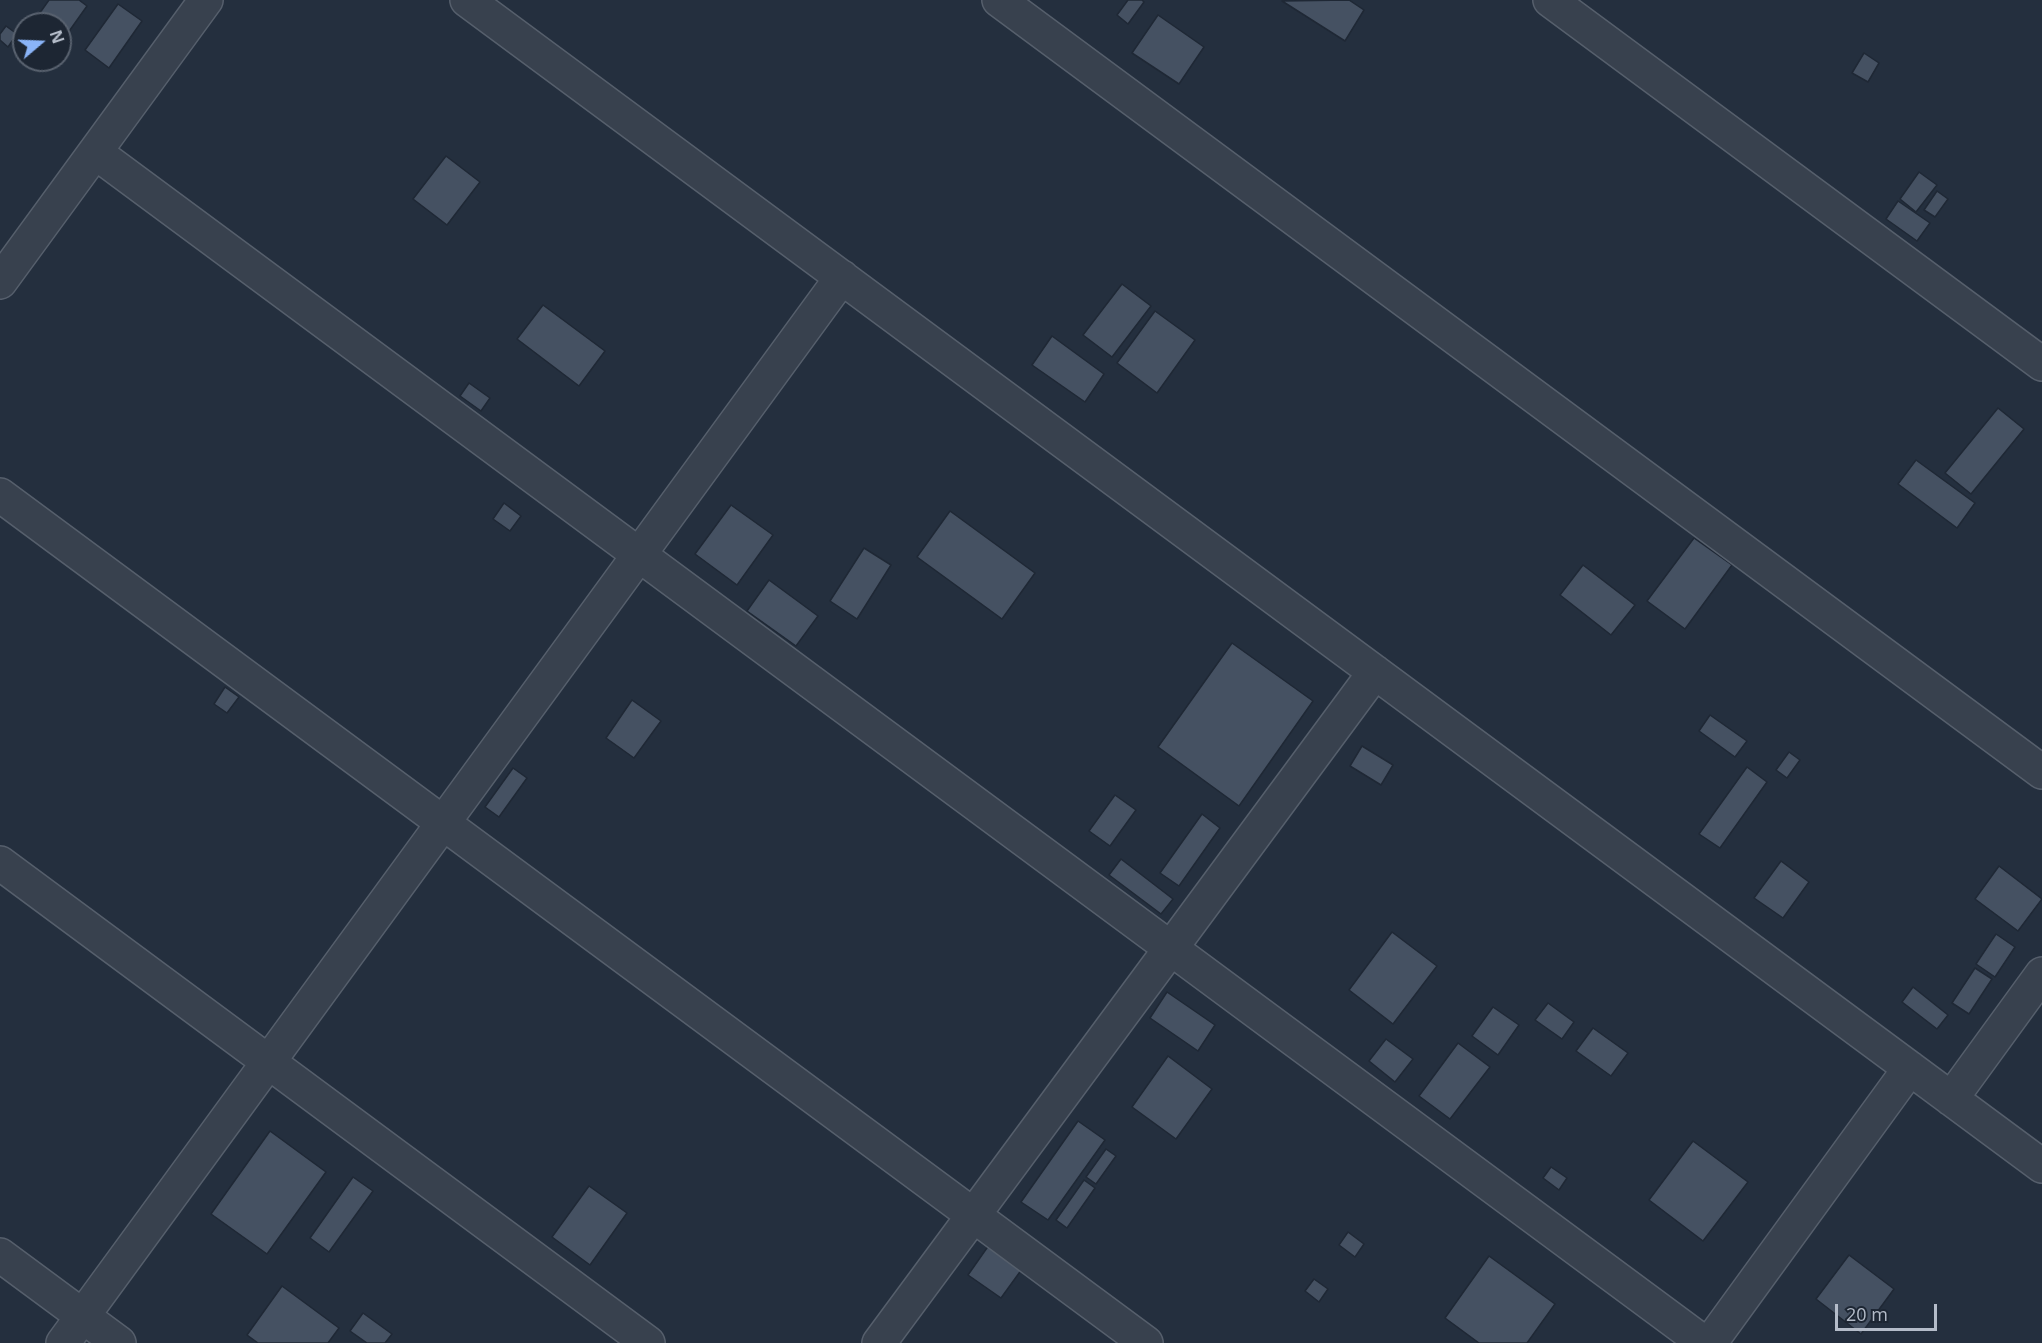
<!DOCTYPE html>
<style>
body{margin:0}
#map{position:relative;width:2042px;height:1343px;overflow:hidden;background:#242f3e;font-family:"Open Sans",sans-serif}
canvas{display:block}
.north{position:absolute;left:12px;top:12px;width:60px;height:60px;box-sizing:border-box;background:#1d2633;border:2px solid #59626f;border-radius:50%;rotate:71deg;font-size:16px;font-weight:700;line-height:24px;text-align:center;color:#b4bcc9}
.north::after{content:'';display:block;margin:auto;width:21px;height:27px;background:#8ab4f8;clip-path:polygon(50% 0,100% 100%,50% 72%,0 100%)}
.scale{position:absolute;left:1835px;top:1304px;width:102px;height:27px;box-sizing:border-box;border:3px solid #b4bcc9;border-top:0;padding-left:8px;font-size:18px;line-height:21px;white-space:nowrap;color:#b4bcc9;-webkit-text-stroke:4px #1d2633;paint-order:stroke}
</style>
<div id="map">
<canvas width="2042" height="1343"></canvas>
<div class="north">N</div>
<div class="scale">20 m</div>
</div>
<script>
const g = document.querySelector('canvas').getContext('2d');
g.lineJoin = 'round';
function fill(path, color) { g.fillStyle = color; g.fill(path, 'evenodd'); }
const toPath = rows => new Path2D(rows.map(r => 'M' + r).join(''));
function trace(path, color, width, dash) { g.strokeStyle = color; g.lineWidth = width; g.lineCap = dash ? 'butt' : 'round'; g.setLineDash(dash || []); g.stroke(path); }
const building = toPath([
 [49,0,79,0,87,6,60,44,60,24,32,24,49,0],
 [1128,0,1142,0,1144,2,1128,24,1117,15,1128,0],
 [1349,0,1364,10,1345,41,1282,1,1349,0],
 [118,4,142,21,109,68,85,50,118,4],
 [1158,15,1204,47,1179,84,1132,53,1158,15],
 [6,26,17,34,8,47,0,40,0,34,6,26],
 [1864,53,1879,63,1868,82,1852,73,1864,53],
 [446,156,480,182,447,225,413,199,446,156],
 [1919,172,1937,185,1916,212,1900,199,1919,172],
 [1937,191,1948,199,1935,217,1924,210,1937,191],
 [1898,201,1930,223,1917,241,1886,219,1898,201],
 [1122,284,1151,306,1112,357,1083,335,1122,284],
 [543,305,605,351,579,386,517,339,543,305],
 [1155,311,1195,340,1157,393,1117,363,1155,311],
 [1052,336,1104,374,1085,402,1032,365,1052,336],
 [469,383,490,398,481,411,460,396,469,383],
 [1998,408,2024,429,1971,494,1945,473,1998,408],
 [1916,460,1975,503,1957,528,1898,484,1916,460],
 [504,503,521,516,510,531,493,519,504,503],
 [731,505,773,535,737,585,695,554,731,505],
 [950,511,1035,573,1002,619,917,557,950,511],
 [1694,538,1732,565,1685,629,1647,601,1694,538],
 [864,548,891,565,857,619,830,601,864,548],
 [1583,565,1635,605,1611,635,1560,595,1583,565],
 [769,580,818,616,796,646,747,611,769,580],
 [1232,643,1313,701,1239,806,1158,747,1232,643],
 [225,687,239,697,227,713,214,704,225,687],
 [632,700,661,721,634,758,606,738,632,700],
 [1710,715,1747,741,1735,757,1699,731,1710,715],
 [1362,746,1393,765,1381,785,1350,766,1362,746],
 [1789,752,1800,760,1787,778,1776,770,1789,752],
 [1747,767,1767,782,1720,848,1699,834,1747,767],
 [513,768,527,778,499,817,485,807,513,768],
 [1115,795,1136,810,1110,846,1089,831,1115,795],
 [1202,814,1220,828,1179,886,1160,873,1202,814],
 [1121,859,1173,899,1161,914,1109,875,1121,859],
 [1781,861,1809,882,1783,918,1754,898,1781,861],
 [1999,866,2042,899,2018,931,1975,899,1999,866],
 [1392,932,1437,966,1393,1024,1349,990,1392,932],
 [1996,934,2015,947,1995,977,1976,964,1996,934],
 [1975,968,1992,979,1969,1014,1952,1003,1975,968],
 [1913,987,1948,1015,1937,1029,1902,1002,1913,987],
 [1167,992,1215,1025,1198,1051,1150,1018,1167,992],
 [1548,1003,1574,1022,1562,1039,1535,1020,1548,1003],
 [1493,1007,1519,1025,1498,1055,1472,1036,1493,1007],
 [1593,1028,1628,1053,1611,1076,1576,1051,1593,1028],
 [1386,1039,1413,1059,1395,1082,1369,1061,1386,1039],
 [1458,1043,1490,1067,1450,1119,1419,1096,1458,1043],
 [1168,1056,1212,1089,1176,1139,1132,1107,1168,1056],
 [1078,1121,1105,1140,1048,1220,1021,1202,1078,1121],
 [270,1131,326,1172,267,1254,211,1214,270,1131],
 [1693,1141,1748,1182,1703,1241,1649,1200,1693,1141],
 [1106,1149,1116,1156,1096,1184,1086,1177,1106,1149],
 [1551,1167,1567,1178,1559,1190,1543,1178,1551,1167],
 [353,1177,373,1191,329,1252,310,1238,353,1177],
 [1084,1180,1095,1188,1067,1228,1056,1220,1084,1180],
 [589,1186,627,1213,590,1265,552,1237,589,1186],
 [1348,1232,1364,1244,1355,1257,1339,1245,1348,1232],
 [989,1245,1022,1269,1001,1298,968,1275,989,1245],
 [1849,1255,1894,1289,1861,1334,1816,1299,1849,1255],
 [1489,1256,1555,1304,1527,1343,1479,1343,1445,1318,1489,1256],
 [1314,1279,1328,1289,1319,1302,1305,1291,1314,1279],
 [282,1286,339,1328,328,1343,258,1343,247,1335,282,1286],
 [363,1313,392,1334,385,1343,367,1343,350,1331,363,1313]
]);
fill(building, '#455162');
trace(building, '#1f2835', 1.5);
const minor = toPath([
 [467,0,2042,1166],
 [999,0,2042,772],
 [1550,0,2042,364],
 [95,152,1704,1343],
 [0,282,206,0],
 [0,495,1146,1343],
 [0,863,648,1343],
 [1951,1099,2042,974],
 [0,1255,119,1343],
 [63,1343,842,277],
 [879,1343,1375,672],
 [1710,1343,1910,1068]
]);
trace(minor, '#565f6c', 36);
trace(minor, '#38414e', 33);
</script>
